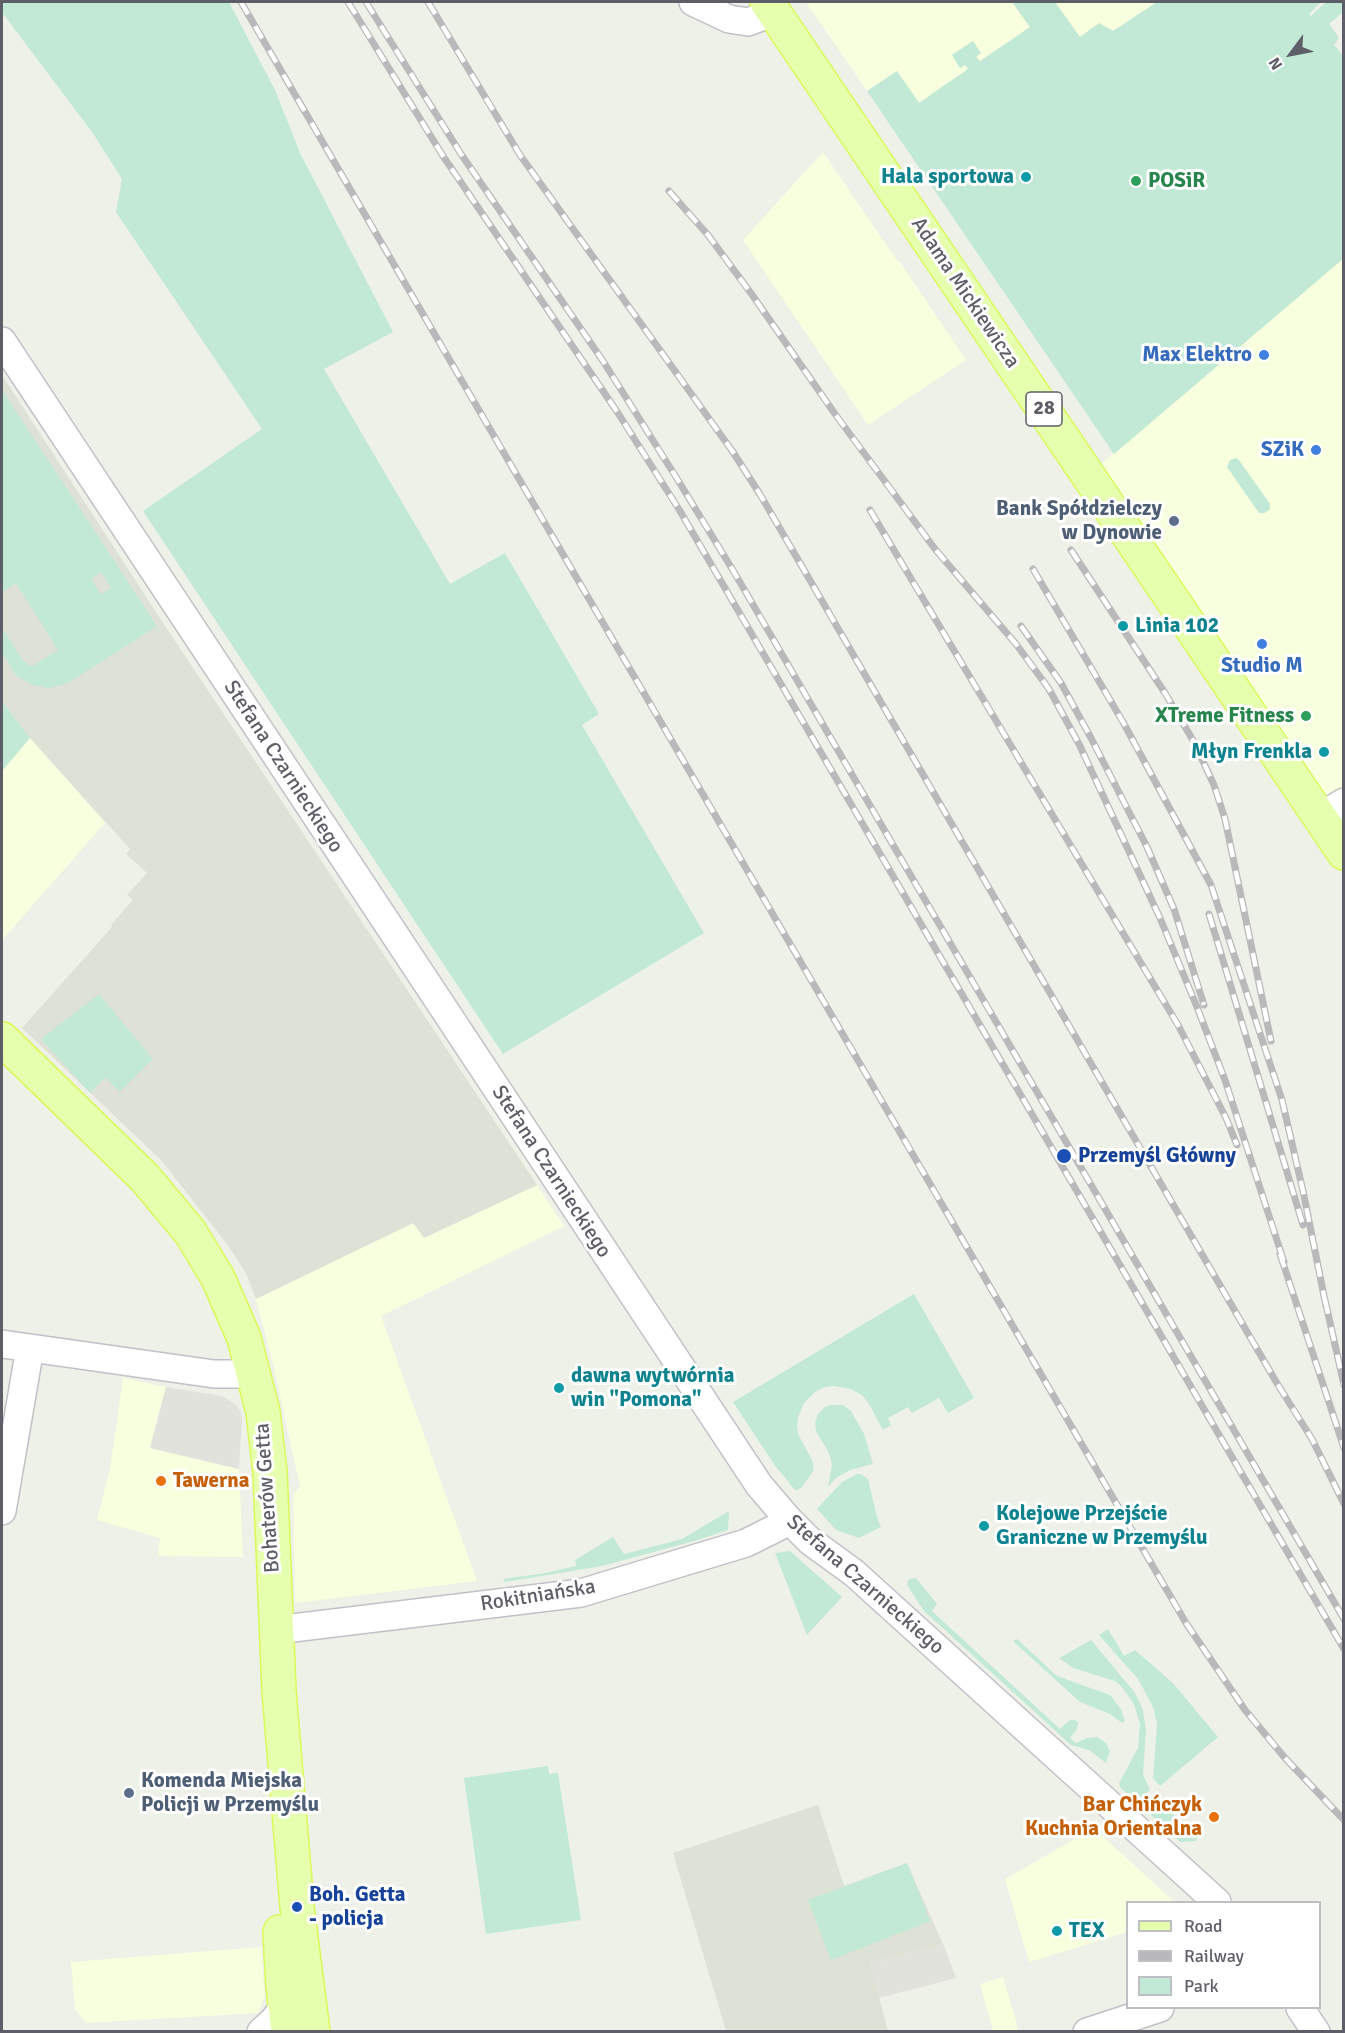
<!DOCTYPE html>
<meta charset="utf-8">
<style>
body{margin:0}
#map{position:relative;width:1345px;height:2033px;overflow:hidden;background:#eef1e7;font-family:Signika,sans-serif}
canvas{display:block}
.frame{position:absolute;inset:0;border:3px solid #5e5e68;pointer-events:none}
.legend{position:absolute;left:1126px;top:1901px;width:195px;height:108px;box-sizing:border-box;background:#fff;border:2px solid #bfbfc3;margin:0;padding:8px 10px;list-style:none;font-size:18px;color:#5e5e68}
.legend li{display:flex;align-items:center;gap:12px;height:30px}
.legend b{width:30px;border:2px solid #bfbfc3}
.north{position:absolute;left:1261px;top:24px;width:60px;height:60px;-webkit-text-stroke:4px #fff;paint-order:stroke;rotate:238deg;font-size:16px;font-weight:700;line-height:24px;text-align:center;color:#5e5e68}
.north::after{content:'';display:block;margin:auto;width:21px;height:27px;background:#5e5e68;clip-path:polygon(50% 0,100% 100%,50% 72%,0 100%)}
</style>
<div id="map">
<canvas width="1345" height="2033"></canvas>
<div class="frame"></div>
<ul class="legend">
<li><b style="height:8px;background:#e6ffae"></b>Road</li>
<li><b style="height:8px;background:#b9b9bb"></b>Railway</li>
<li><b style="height:16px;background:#c2e9d5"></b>Park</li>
</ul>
<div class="north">N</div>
</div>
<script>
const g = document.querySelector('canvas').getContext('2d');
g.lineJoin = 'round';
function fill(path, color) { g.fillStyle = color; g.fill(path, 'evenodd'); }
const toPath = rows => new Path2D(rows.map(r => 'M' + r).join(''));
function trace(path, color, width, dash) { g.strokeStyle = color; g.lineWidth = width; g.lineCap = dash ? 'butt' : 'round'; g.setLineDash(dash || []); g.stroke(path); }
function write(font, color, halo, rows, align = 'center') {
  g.font = font + ' Signika,sans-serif'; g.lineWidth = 6; g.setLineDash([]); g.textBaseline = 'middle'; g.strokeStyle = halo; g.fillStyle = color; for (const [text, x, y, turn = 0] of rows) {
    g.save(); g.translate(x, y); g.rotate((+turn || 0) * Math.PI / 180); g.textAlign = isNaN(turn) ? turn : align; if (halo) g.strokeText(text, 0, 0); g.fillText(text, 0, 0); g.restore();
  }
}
fill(toPath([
 [806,2,1012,2,1030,27,980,61,976,57,981,54,973,41,952,55,965,64,968,69,919,103,897,71,867,91],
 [1055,2,1157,2,1113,31,1080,37],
 [823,152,898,262,900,262,966,360,868,425,743,240],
 [1343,258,1343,802,1319,817,1088,475],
 [30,738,105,823,2,940,2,771],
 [537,1185,564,1226,381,1316,477,1581,295,1603,293,1495,300,1487,274,1368,256,1299,414,1223,424,1238],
 [123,1378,166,1387,150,1448,239,1469,243,1557,158,1556,160,1538,97,1520,110,1469],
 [1094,1828,1174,1902,1128,1902,1127,1932,1029,1962,1005,1879],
 [261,1947,265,1997,258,2013,86,2023,75,2009,71,1962],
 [1003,1977,1016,2021,1018,2031,993,2031,980,1984]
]), '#f7ffde');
fill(toPath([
 [166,1387,222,1396,236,1405,241,1412,242,1419,239,1469,150,1448],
 [943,1944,956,1978,879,1998,870,1963]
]), '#e1e2db');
fill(toPath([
 [2,375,169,632,537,1185,424,1238,413,1223,256,1299,247,1275,227,1244,161,1160,22,1028,112,927,111,925,133,900,127,895,147,873,126,854,130,849,30,738,2,701],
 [818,1805,844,1886,907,1863,943,1944,870,1963,888,2031,726,2031,673,1853]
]), '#dee1d5');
fill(toPath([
 [2,2,229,2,275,90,300,153,393,332,324,369,450,584,505,553,599,714,582,725,704,933,503,1054,143,511,262,429,116,212,122,179,92,132,4,15,2,16],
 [1012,2,1055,2,1080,37,1099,23,1113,31,1157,2,1321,2,1309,14,1311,16,1326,2,1343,2,1343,12,1329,24,1338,36,1338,39,1334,45,1343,56,1343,259,1114,454,867,91,897,71,919,103,968,69,965,65,960,68,952,55,973,41,981,53,976,57,980,61,1030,27],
 [2,390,157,626,68,683,50,688,32,685,22,679,16,675,2,653,2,628,22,659,31,667,58,650,16,583,2,593],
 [101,572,111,588,101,594,91,579],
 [1236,458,1239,460,1270,504,1270,509,1265,513,1259,513,1227,467,1230,460],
 [2,701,30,738,2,771],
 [99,994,153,1059,120,1092,105,1077,90,1093,41,1039],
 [914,1294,974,1398,948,1413,939,1398,912,1413,908,1407,888,1418,891,1425,883,1430,869,1404,862,1395,851,1389,834,1386,825,1387,816,1391,804,1403,798,1417,797,1426,799,1436,812,1460,814,1470,802,1487,798,1490,795,1490,776,1467,733,1402],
 [832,1405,843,1405,851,1411,864,1434,873,1464,850,1470,836,1478,828,1487,832,1465,829,1453,816,1431,815,1423,818,1414,825,1407],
 [857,1474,861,1474,868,1479,877,1517,881,1527,859,1538,836,1530,817,1509,842,1482],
 [729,1511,728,1530,694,1541,602,1566,505,1582,503,1579,546,1573,576,1566,575,1560,613,1537,624,1554,682,1539],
 [790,1551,842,1597,807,1635,775,1553],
 [913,1578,917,1579,937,1604,932,1611,1060,1729,1070,1720,1075,1720,1078,1722,1077,1729,1070,1738,1076,1743,1087,1738,1097,1737,1106,1743,1110,1751,1106,1763,1089,1750,1071,1745,924,1611,907,1585,908,1580],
 [1108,1629,1124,1656,1135,1650,1173,1683,1218,1737,1160,1786,1153,1778,1157,1724,1153,1707,1138,1679,1099,1635],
 [1017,1639,1057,1676,1110,1695,1121,1709,1125,1721,1122,1723,1110,1714,1080,1702,1014,1642,1014,1640],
 [1091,1640,1135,1693,1143,1710,1146,1730,1143,1774,1150,1790,1137,1801,1133,1800,1120,1787,1119,1783,1138,1748,1140,1724,1134,1704,1121,1686,1115,1681,1073,1668,1059,1658],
 [548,1766,549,1774,558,1773,581,1920,486,1934,464,1778],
 [1162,1805,1199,1837,1195,1841,1180,1842,1148,1812,1153,1806],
 [907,1863,930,1921,831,1960,808,1900]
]), '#c2e9d5');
const minor = toPath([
 [693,2,729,19,748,22,774,12],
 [2,341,759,1485,788,1519,810,1541,854,1573,1217,1902],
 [1319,817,1344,802],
 [2,1344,214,1374,255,1374],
 [2,1511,30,1348],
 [276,1630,581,1593,746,1543,778,1527,788,1519],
 [1300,2008,1316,2032],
 [261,2032,274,2020,280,2012,285,2000],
 [1087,2032,1160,2008]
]);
const major = toPath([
 [767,2,1344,853],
 [2,1039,145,1178,190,1232,218,1278,244,1338,263,1412,270,1472,279,1691,297,1907,313,2032],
 [280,1932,283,1987,288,2032]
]);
trace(minor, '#c1c0c8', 30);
trace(major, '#daf958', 36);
trace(minor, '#fff', 27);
trace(major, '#e6ffae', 33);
const rail = toPath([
 [241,2,1186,1623,1245,1710,1285,1758,1344,1820],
 [348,2,443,156,618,413,680,511,1344,1649],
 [366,2,461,154,603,361,676,477,734,572,1344,1619],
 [428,2,520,155,733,452,761,496,1278,1385,1312,1439,1344,1504],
 [669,191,708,235,753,296,835,414,935,549,1016,644,1049,689,1079,744,1160,918,1197,1007,1225,1080,1284,1262],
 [870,510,1178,1025,1226,1118,1237,1145],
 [1071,550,1165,693,1194,742,1214,785,1225,819,1271,1041],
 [1033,569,1123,722,1211,885,1282,1100,1303,1191,1326,1306],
 [1021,626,1061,683,1091,738,1147,847,1174,909,1204,1005],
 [1209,914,1303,1225],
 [1280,1254,1344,1448],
 [1325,1300,1344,1385]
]);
trace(rail, '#b9b9bb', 7);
trace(rail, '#fff', 4.5, [14]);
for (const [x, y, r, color] of [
 [1026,177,6,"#0f9aa8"],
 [1136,181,6,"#2e9e5b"],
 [1264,355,6,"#3f7fe0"],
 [1316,450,6,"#3f7fe0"],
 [1174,521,6,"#5c6f8a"],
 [1123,626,6,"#0f9aa8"],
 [1262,644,6,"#3f7fe0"],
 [1306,716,6,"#2e9e5b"],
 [1324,752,6,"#0f9aa8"],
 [1064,1156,8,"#1a4fb4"],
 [559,1388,6,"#0f9aa8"],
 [161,1481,6,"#e8710a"],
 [984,1526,6,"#0f9aa8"],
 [129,1793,6,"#5c6f8a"],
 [1214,1817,6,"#e8710a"],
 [297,1907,6,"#1a4fb4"],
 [1057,1931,6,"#0f9aa8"]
]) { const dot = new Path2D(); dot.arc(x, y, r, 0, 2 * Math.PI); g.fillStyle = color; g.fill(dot); trace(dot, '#fff', 2); }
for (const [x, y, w] of [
 [1044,409,36]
]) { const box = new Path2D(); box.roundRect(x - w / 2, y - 17, w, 34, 4.5); g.fillStyle = '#fff'; g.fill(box); trace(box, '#5e5e68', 1.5); }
write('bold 20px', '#5e5e68', null, [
 ["28",1044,409]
]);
write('bold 21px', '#0d838f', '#fff', [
 ["Hala sportowa",1014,177,"right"],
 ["Linia 102",1135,626],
 ["Młyn Frenkla",1312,752,"right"],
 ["dawna wytwórnia",571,1376],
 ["win \"Pomona\"",571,1400],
 ["Kolejowe Przejście",996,1514],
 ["Graniczne w Przemyślu",996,1538],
 ["TEX",1069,1931]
], 'left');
write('bold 21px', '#27864d', '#fff', [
 ["POSiR",1148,181],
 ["XTreme Fitness",1294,716,"right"]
], 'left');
write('21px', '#5e5e68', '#fff', [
 ["Adama Mickiewicza",965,293,56],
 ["Stefana Czarnieckiego",283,767,57],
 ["Stefana Czarnieckiego",551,1172,57],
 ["Bohaterów Getta",268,1498,-94],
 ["Stefana Czarnieckiego",865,1585,41],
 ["Rokitniańska",538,1596,-9]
]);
write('bold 21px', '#366cbe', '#fff', [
 ["Max Elektro",1252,355],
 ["SZiK",1304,450],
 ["Studio M",1262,666,"center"]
], 'right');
write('bold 21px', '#4e5e75', '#fff', [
 ["Bank Spółdzielczy",1162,509],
 ["w Dynowie",1162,533],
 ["Komenda Miejska",141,1781,"left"],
 ["Policji w Przemyślu",141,1805,"left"]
], 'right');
write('bold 21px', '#164399', '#fff', [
 ["Przemyśl Główny",1078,1156],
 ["Boh. Getta",309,1895],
 ["- policja",309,1919]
], 'left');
write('bold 21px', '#c56008', '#fff', [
 ["Tawerna",173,1481],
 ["Bar Chińczyk",1202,1805,"right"],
 ["Kuchnia Orientalna",1202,1829,"right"]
], 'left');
</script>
